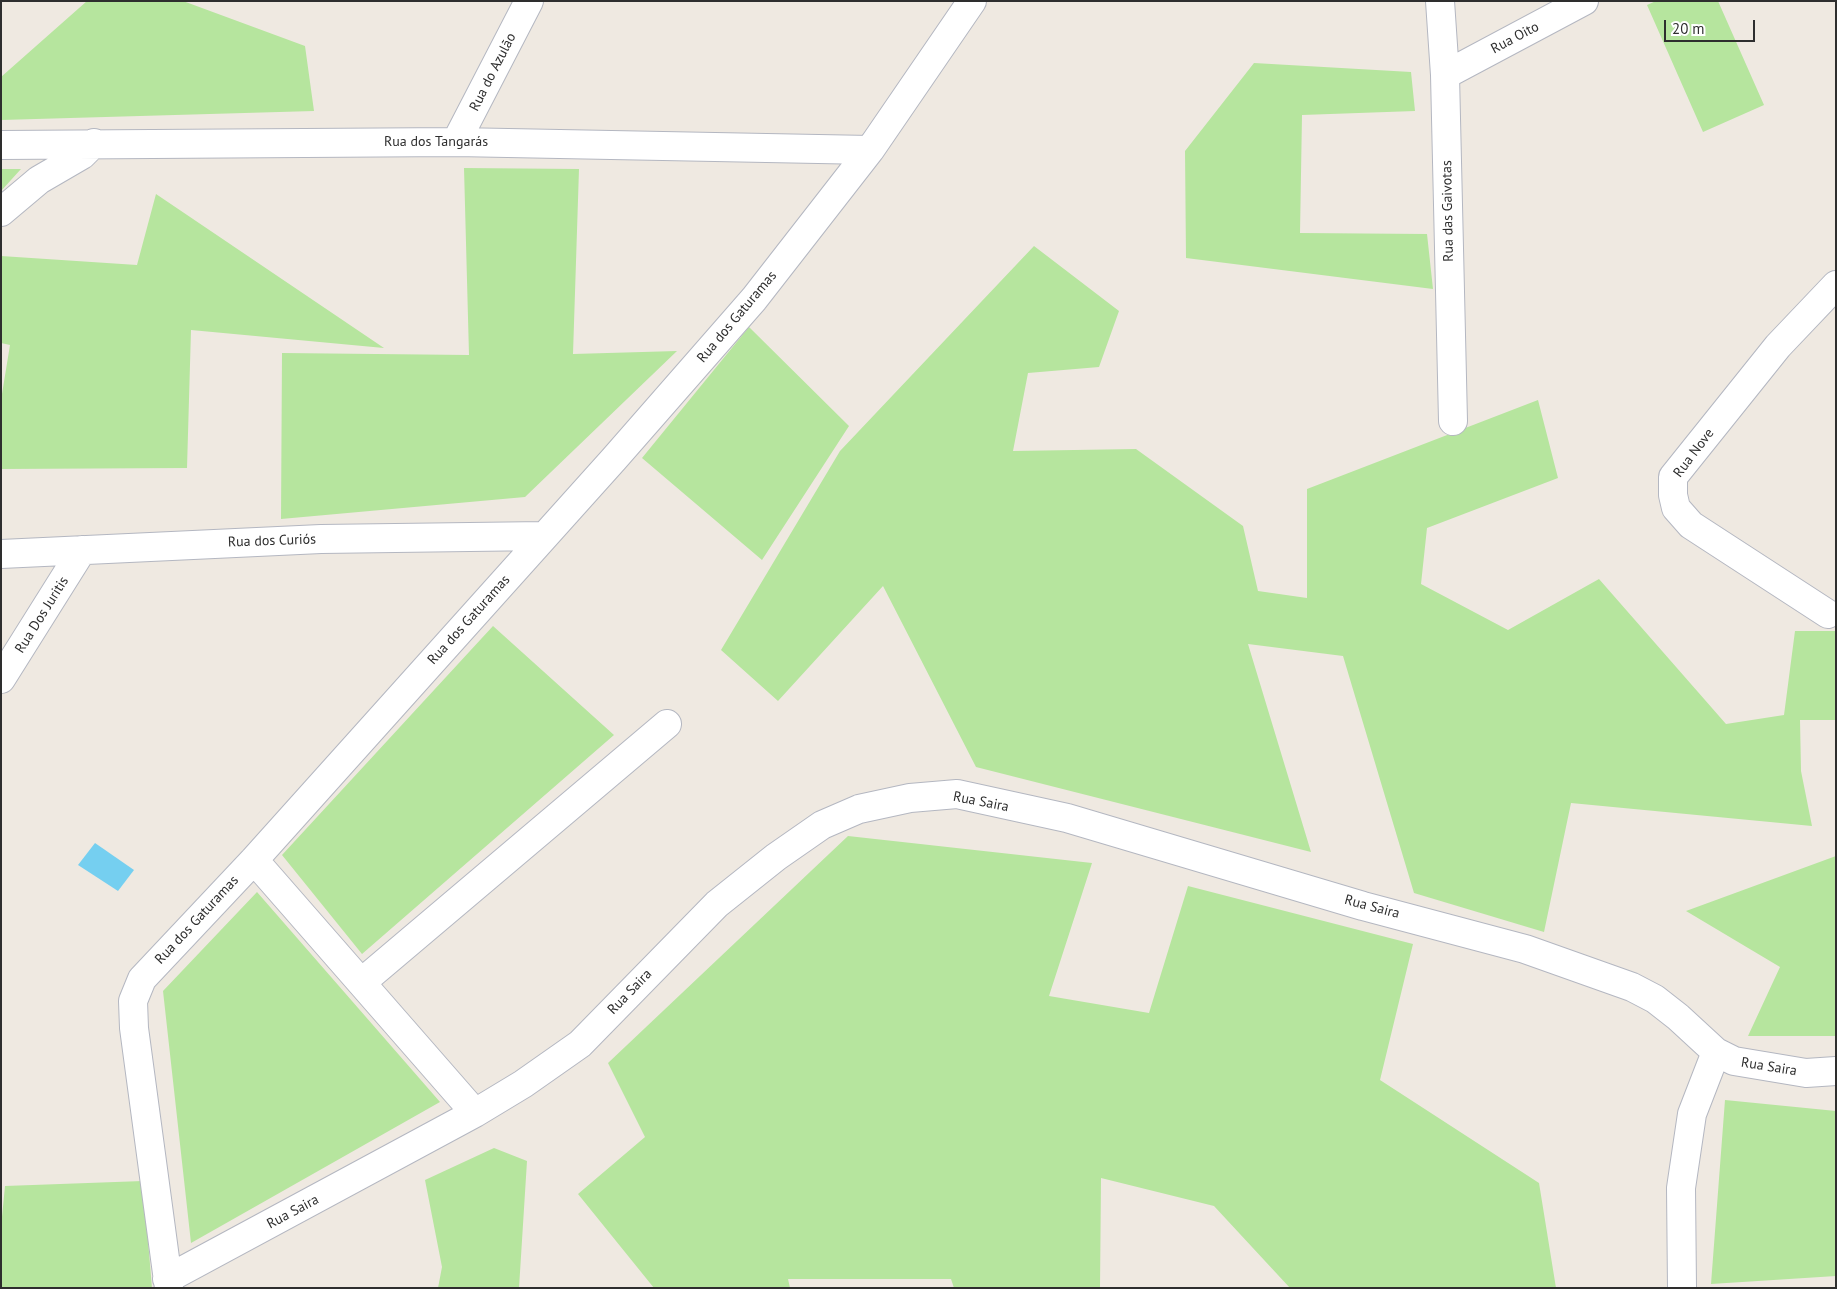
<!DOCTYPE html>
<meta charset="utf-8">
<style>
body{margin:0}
#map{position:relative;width:1837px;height:1289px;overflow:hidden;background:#efe9e1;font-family:"PT Sans",sans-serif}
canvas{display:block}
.frame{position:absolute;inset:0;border:2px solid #2e2e2e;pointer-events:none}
.scale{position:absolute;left:1664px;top:20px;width:91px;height:22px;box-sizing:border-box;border:2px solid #2e2e2e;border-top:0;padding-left:6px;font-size:15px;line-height:18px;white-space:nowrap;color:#2e2e2e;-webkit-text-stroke:4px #fff;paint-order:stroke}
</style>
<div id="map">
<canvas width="1837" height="1289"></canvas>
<div class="frame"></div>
<div class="scale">20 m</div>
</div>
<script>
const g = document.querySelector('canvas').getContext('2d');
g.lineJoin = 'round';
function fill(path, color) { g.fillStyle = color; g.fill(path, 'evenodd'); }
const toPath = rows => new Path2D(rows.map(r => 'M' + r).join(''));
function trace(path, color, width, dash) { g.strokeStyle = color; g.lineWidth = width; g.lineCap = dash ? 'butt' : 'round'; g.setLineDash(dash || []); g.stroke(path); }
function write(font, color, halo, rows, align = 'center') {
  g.font = font + ' "PT Sans",sans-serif'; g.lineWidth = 5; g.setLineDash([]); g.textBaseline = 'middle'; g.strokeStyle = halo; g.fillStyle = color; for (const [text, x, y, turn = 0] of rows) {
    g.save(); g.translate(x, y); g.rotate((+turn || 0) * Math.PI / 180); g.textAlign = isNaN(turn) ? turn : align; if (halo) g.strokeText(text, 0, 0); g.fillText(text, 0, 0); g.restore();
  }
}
fill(toPath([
 [87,1,183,1,305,46,314,111,1,120,1,77],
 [1656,1,1718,1,1764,105,1703,132,1647,5],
 [1254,63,1411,72,1415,111,1302,115,1300,233,1427,234,1433,289,1186,258,1185,151],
 [464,168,579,169,573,354,677,351,525,497,281,519,282,353,469,355],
 [1,169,21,169,1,191],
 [156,194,384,348,191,330,187,468,1,469,1,400,10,345,1,343,1,256,137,265],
 [1034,246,1119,311,1099,367,1028,373,1013,451,1136,449,1243,526,1258,591,1307,598,1307,489,1538,400,1558,478,1427,528,1421,584,1508,630,1599,579,1726,724,1784,715,1795,631,1836,631,1836,720,1800,720,1801,771,1812,826,1571,803,1544,932,1414,893,1343,656,1248,644,1311,852,976,767,883,586,778,701,721,650,840,451],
 [749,327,849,426,762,560,642,458],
 [493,626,614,735,362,954,282,855],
 [848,836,1092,863,1049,996,1149,1013,1188,886,1413,944,1380,1080,1539,1183,1556,1288,1290,1288,1214,1206,1101,1178,1100,1288,954,1288,951,1279,788,1279,790,1288,654,1288,578,1194,645,1137,608,1063],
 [1836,856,1836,1036,1748,1036,1780,967,1686,911],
 [257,892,440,1102,191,1243,163,991],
 [1725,1100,1836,1111,1836,1276,1711,1284],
 [494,1148,527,1161,519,1288,438,1288,442,1267,425,1180],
 [143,1181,152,1288,1,1288,1,1227,5,1186]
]), '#b6e59e');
fill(toPath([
 [95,843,134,870,118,891,78,865]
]), '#75cff0');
const minor = toPath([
 [1440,1,1445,75,1453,421],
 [1445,75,1584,1],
 [456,142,529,1],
 [1,145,456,142,870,150],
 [1,212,39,180,82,155,94,143],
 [1,554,321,539,544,536],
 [1828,614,1691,525,1676,508,1673,495,1673,477,1778,346,1836,285],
 [1,679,82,550],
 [254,860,475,1113],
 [362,982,667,724],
 [167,1279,475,1113,523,1084,580,1044,717,904,776,857,822,825,859,809,910,798,957,794,1067,818,1363,906,1525,949,1632,987,1655,999,1678,1017,1716,1052,1734,1061,1806,1073,1836,1071],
 [169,1288,134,1028,133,1001,142,979,254,860,614,459,754,299,870,150,972,1],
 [1682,1288,1681,1188,1692,1114,1716,1052]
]);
trace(minor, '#b4b7c1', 30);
trace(minor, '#fff', 28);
write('14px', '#2e2e2e', '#fff', [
 ["Rua Oito",1515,38,-28],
 ["Rua do Azulão",493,72,-63],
 ["Rua dos Tangarás",436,142],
 ["Rua das Gaivotas",1448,211,-91],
 ["Rua dos Gaturamas",737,317,-50],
 ["Rua Nove",1694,453,-53],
 ["Rua dos Curiós",272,541,-2],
 ["Rua Dos Juritis",42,615,-58],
 ["Rua dos Gaturamas",469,620,-48],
 ["Rua Saira",981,802,11],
 ["Rua Saira",1372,907,15],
 ["Rua dos Gaturamas",197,920,-47],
 ["Rua Saira",630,992,-46],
 ["Rua Saira",1769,1067,9],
 ["Rua Saira",293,1212,-28]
]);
</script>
